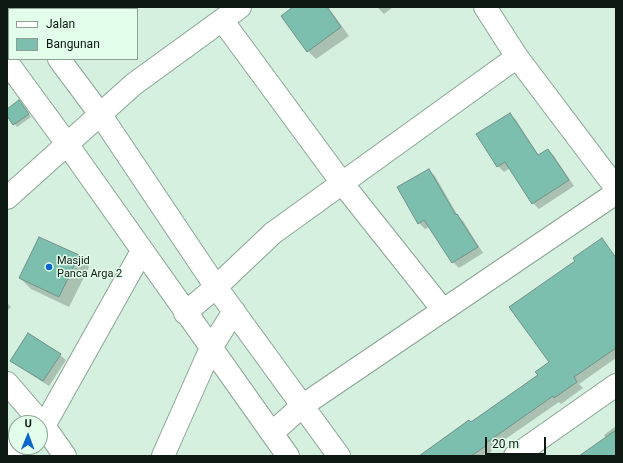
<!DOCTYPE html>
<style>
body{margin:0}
#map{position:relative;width:623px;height:463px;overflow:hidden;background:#d5f0de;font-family:Roboto,sans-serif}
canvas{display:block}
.frame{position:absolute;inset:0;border:8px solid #0e1812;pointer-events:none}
.legend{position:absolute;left:8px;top:8px;width:130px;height:52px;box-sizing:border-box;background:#e2feeb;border:1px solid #8da294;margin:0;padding:5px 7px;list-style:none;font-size:12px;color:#0e1812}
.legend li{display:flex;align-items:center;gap:8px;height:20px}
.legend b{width:20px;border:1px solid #8da294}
.north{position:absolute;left:8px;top:415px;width:40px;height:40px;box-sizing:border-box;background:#e2feeb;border:1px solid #8da294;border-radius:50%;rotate:1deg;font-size:11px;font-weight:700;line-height:16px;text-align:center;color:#0e1812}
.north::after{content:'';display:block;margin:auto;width:14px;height:18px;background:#0b65ce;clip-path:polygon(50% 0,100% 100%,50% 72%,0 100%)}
.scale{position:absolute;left:485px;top:437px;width:61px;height:18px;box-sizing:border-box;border:2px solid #0e1812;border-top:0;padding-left:5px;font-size:12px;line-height:14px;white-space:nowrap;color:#0e1812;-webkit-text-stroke:3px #e2feeb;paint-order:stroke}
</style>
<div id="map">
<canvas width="623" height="463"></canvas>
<div class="frame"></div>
<ul class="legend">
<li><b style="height:5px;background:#fff"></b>Jalan</li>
<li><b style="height:11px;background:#7cbfae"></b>Bangunan</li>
</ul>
<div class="north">U</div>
<div class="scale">20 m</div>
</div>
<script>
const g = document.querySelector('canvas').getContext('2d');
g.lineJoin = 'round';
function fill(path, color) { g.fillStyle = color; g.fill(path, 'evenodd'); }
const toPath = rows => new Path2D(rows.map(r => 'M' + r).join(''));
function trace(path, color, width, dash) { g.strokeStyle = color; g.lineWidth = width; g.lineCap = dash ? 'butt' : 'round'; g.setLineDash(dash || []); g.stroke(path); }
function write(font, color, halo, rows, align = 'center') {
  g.font = font + ' Roboto,sans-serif'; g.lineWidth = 3; g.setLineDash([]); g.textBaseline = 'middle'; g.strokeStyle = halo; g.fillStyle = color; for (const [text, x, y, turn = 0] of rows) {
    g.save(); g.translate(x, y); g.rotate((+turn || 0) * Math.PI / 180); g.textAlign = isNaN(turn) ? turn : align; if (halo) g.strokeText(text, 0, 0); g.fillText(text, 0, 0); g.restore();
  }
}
fill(toPath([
 [295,7,328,7,349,36,316,59,308,51],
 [377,7,393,7,384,14],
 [19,101,31,117,17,127,7,114,7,110],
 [510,114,516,120,539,156,548,150,554,156,574,186,539,209,533,203,510,168,504,172,498,166,478,134],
 [429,170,435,176,458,216,463,221,483,253,459,268,453,262,429,227,425,229,419,223],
 [602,239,616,257,616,358,579,384,583,388,561,404,559,402,491,449,492,451,486,456,420,456,471,423,539,375,550,363,577,261],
 [78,256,89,267,69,307,31,289,20,278],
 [7,303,11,307,7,311],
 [60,355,66,360,49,386,18,366,12,361],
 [616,426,616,456,580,456,606,438,604,435]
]), '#0003');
trace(toPath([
 [7,19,9,18]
]), '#689e9d', 6);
const building = toPath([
 [293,7,327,7,341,27,307,52,281,16,293,7],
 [19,100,29,114,13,125,7,116,7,109,19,100],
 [510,113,538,155,548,149,569,180,532,204,505,162,497,167,476,134,510,113],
 [429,169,456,215,457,214,478,247,452,263,424,220,418,224,397,187,429,169],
 [39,237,79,255,59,297,19,278,39,237],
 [602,238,616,258,616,348,574,377,577,382,554,398,553,396,486,443,487,445,471,456,419,456,469,420,471,422,538,375,535,372,549,362,509,307,575,261,573,258,602,238],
 [28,333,61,354,43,381,10,361,28,333],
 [616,430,616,456,579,456,616,430]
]);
fill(building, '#7cbfae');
trace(building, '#719188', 1);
const minor = toPath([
 [22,7,24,9],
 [485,7,517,57,616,188],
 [222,20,342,183,443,310],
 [59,59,100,114,216,287,339,456],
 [7,62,67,144,288,456],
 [7,198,134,84,240,7],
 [185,313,216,287,273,233,517,57],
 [7,383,44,426,65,456],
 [40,429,44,426,142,251],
 [272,433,302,406,616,193],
 [7,453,16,446],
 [163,456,211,348,234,311],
 [515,456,616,385]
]);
trace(minor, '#8ba594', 24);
trace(minor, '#fff', 22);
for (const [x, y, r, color] of [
 [49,267,4,"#0b65ce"]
]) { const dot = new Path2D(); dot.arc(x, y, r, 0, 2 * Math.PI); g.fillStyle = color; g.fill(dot); trace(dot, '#e2feeb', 1.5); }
write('11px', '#0e1812', '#e2feeb', [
 ["Masjid",57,261],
 ["Panca Arga 2",57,274]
], 'left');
</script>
